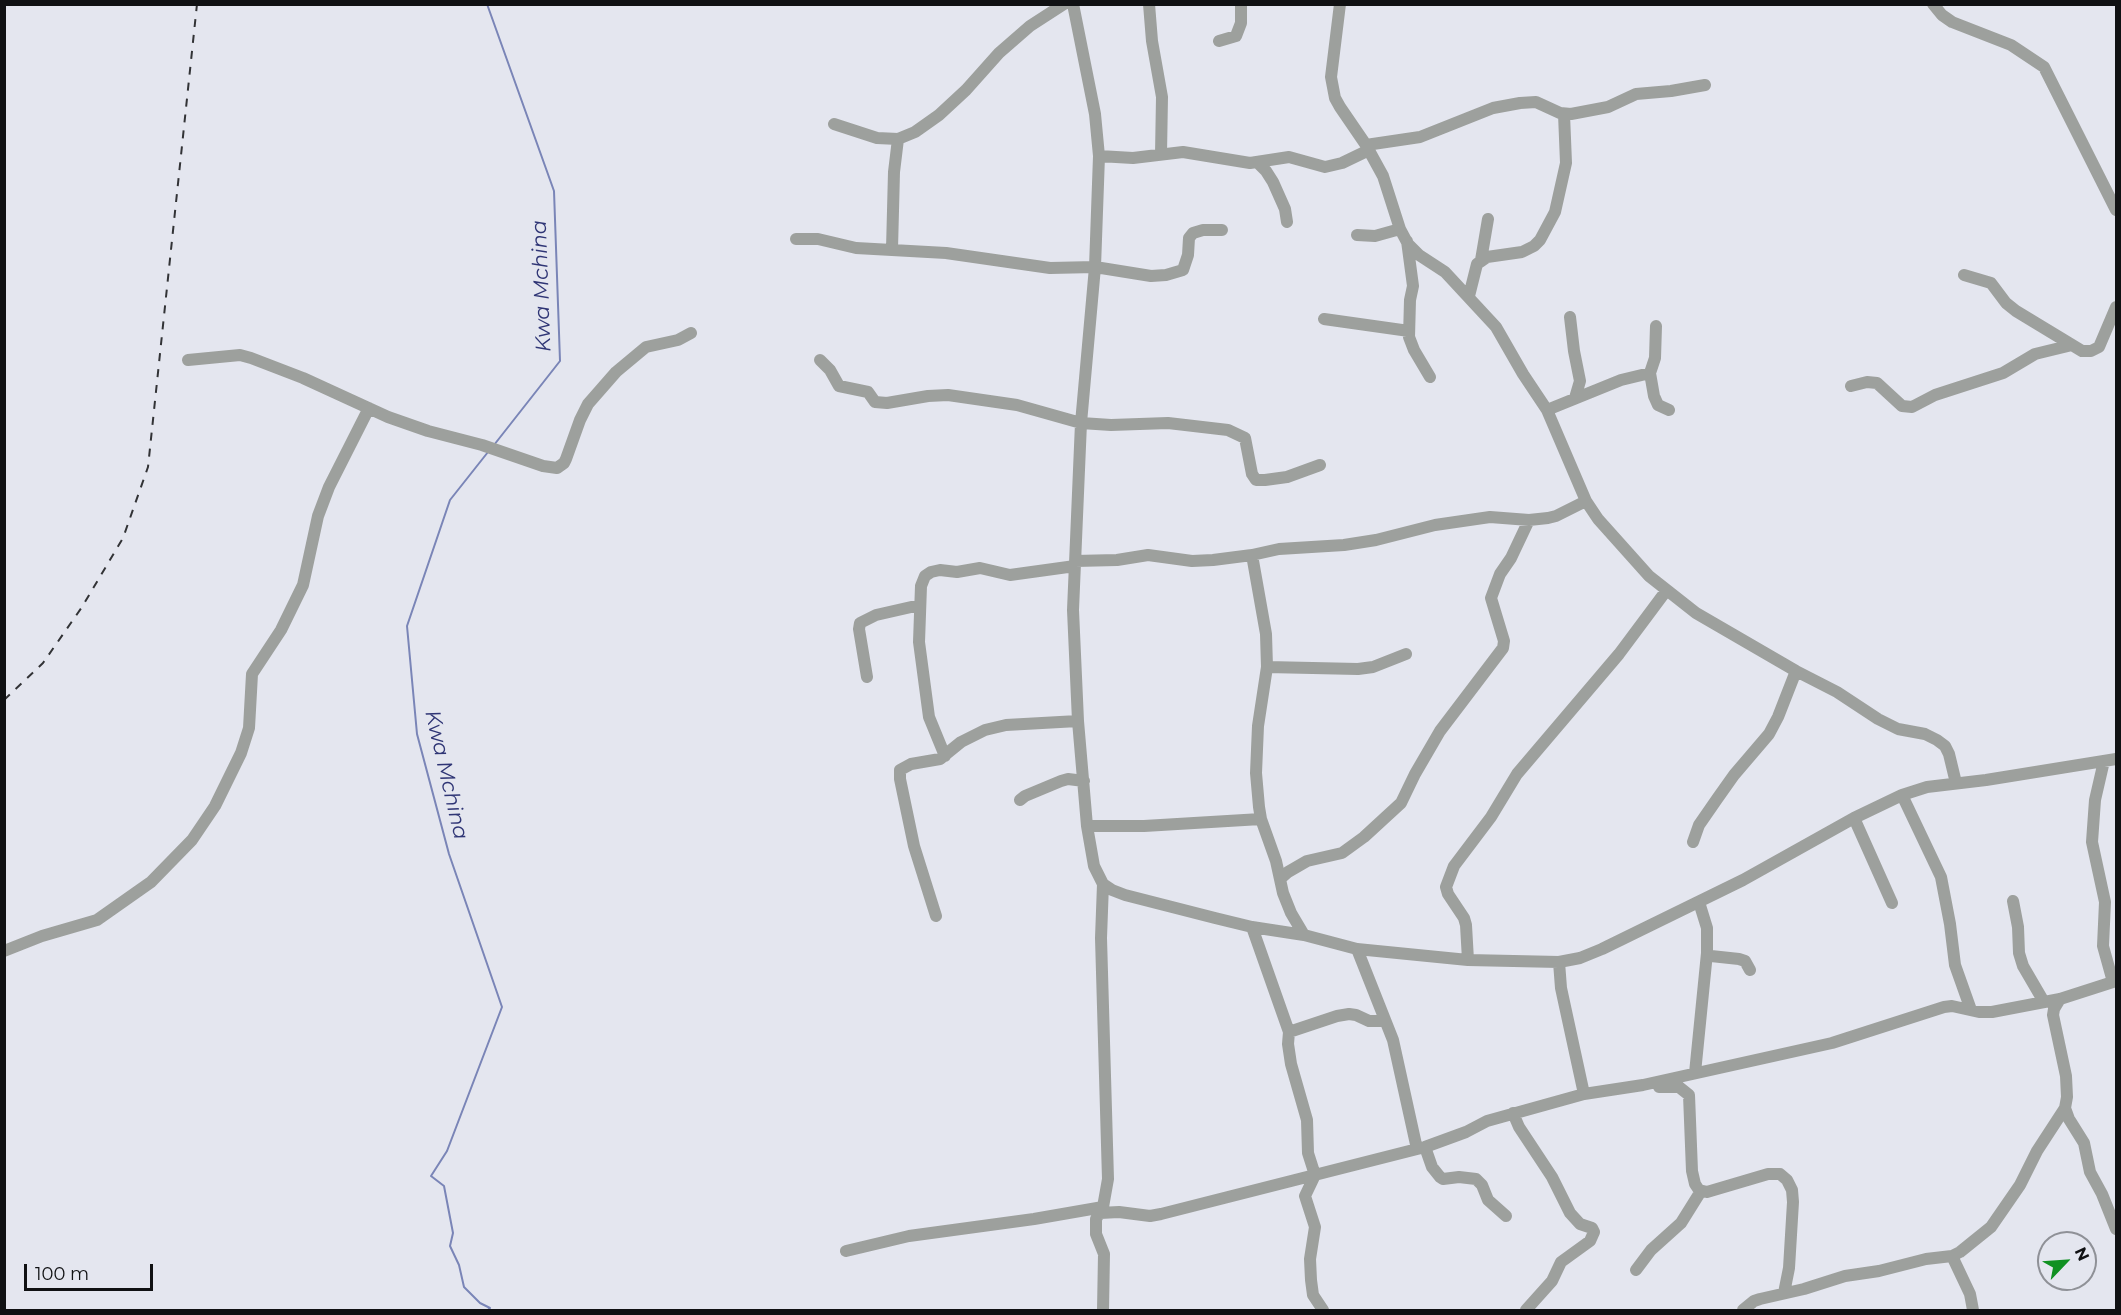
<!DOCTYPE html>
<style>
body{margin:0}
#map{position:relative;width:2121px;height:1315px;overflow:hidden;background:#e4e6ef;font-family:Montserrat,sans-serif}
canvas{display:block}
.frame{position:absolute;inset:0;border:6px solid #101113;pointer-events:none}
.north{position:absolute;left:2037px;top:1231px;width:60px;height:60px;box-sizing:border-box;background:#e4e6ef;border:2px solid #8f9197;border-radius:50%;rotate:65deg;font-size:16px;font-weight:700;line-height:24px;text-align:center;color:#101113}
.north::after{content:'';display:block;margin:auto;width:21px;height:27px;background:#109122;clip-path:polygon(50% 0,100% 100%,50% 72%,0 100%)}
.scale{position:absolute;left:24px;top:1264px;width:129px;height:27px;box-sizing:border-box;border:3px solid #101113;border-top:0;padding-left:8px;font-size:18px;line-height:21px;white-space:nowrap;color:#101113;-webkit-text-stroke:4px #e4e6ef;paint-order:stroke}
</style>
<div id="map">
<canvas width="2121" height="1315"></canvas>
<div class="frame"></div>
<div class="north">N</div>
<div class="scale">100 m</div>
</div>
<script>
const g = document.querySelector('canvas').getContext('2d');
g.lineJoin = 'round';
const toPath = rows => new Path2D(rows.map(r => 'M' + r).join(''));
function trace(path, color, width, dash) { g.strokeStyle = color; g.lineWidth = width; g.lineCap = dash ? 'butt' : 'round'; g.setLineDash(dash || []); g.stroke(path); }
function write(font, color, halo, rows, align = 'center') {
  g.font = font + ' Montserrat,sans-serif'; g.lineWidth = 6; g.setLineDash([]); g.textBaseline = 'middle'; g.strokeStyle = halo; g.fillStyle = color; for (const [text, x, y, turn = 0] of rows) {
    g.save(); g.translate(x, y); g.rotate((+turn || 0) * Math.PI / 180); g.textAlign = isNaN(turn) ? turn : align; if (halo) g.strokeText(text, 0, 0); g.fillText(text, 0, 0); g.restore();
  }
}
trace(toPath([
 [487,4,554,191,560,361,494,445],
 [488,1310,490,1308,480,1303,464,1287,459,1265,450,1246,453,1233,444,1186,431,1176,447,1151,502,1007,449,854,417,734,407,626,450,500,488,452]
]), '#7a85b7', 2);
trace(toPath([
 [1073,4,1095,114,1099,156,1095,267,1081,423,1073,610,1078,721,1087,826,1094,866,1103,884,1112,890,1125,895,1215,918,1252,927,1304,935,1357,949,1468,960,1559,962,1580,958,1602,949,1743,880,1854,818,1902,795,1927,787,1986,780,2116,759],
 [1149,4,1152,41,1162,97,1161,154],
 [1340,4,1331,77,1335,98,1340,107,1366,145,1383,176,1400,229,1408,244,1419,255,1445,272,1496,327,1523,374,1547,410,1586,501,1598,519,1649,576,1696,613,1796,671,1837,692,1878,719,1898,729,1925,734,1937,740,1945,746,1949,754,1956,783],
 [1933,4,1942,15,1952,22,2011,45,2044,67,2116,210],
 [1219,41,1236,36,1241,23,1241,4],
 [834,124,877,138,898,139,915,132,939,115,966,90,999,53,1030,26,1064,4],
 [1366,145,1420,137,1493,108,1520,103,1536,102,1560,113,1571,114,1608,107,1636,94,1671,91,1705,85],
 [1099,156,1133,158,1183,152,1250,163,1289,157,1325,167,1342,163,1369,150],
 [1257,162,1266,171,1273,182,1285,209,1287,222],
 [1357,235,1375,236,1400,229],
 [796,239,818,239,856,248,946,253,1050,268,1095,267,1151,276,1166,275,1183,270,1188,255,1189,238,1193,233,1203,230,1222,230],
 [1407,241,1413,286,1410,300,1409,337,1414,350,1430,377],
 [892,249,894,172,898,139],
 [1481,260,1488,219],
 [1964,275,1991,283,2006,303,2016,311,2082,351,2091,351,2099,347,2116,307],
 [1469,296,1477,264,1487,257,1522,252,1534,246,1540,240,1555,212,1566,163,1564,114],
 [1570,317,1574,351,1580,381,1575,398],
 [1324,319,1409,331],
 [188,360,240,355,251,358,303,378,388,417,428,431,482,445,543,466,557,468,564,463,566,459,580,420,588,404,616,372,646,347,678,340,691,333],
 [820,360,830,370,839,386,868,392,875,402,887,403,928,396,948,395,1017,405,1081,423,1111,425,1168,423,1228,430,1245,438,1252,474,1256,480,1265,480,1287,477,1320,465],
 [1650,373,1654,396,1658,405,1669,410],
 [1851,386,1867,382,1877,383,1902,406,1912,407,1935,395,2003,373,2035,354,2072,345],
 [1547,410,1621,380,1650,373,1655,358,1656,326],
 [1252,555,1266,634,1267,667,1258,726,1256,773,1259,807,1261,819,1276,861,1283,893,1291,913,1304,935],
 [1075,561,1117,560,1148,555,1192,561,1213,560,1252,555,1279,549,1344,545,1376,540,1435,525,1490,517,1529,520,1548,518,1556,516,1586,501],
 [1267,667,1358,669,1373,667,1406,654],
 [867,677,859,629,860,623,876,615,920,605],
 [945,756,929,717,919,642,921,586,925,576,931,572,940,570,957,572,980,568,1010,575,1075,566],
 [2104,761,2095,800,2092,842,2105,902,2103,946,2113,982],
 [1902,795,1941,877,1950,924,1955,965,1971,1010],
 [1020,800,1025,796,1061,781,1068,779,1084,781],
 [1854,818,1892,903],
 [1087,826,1144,826,1261,819],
 [1693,842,1699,825,1717,799,1734,775,1769,734,1778,717,1796,671],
 [1280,879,1288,872,1307,861,1342,853,1364,837,1401,803,1415,774,1440,731,1503,648,1504,641,1491,598,1500,574,1511,558,1529,520],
 [1103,884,1101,938,1108,1179,1103,1207,1096,1219,1096,1234,1104,1254,1103,1310],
 [2013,901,2018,927,2019,953,2023,966,2044,1002],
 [936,916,914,846,900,779,900,770,911,764,940,759,961,742,985,730,1006,725,1078,721],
 [1252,927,1289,1032,1288,1044,1291,1064,1307,1120,1308,1153,1315,1175,1305,1196,1315,1227,1310,1259,1311,1280,1313,1295,1323,1310],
 [1357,949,1393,1040,1417,1149],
 [4,951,42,936,97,920,151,882,192,840,215,806,241,753,249,728,252,674,281,630,303,585,318,516,329,487,369,408],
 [1707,953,1711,956,1739,959,1745,961,1750,970],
 [1468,960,1466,925,1464,918,1448,894,1446,887,1454,866,1491,817,1517,774,1619,654,1666,591],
 [1559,962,1561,988,1584,1094],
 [1289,1032,1337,1016,1349,1014,1356,1015,1369,1021,1385,1021],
 [1695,1073,1707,953,1707,928,1699,902],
 [1659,1087,1679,1087,1689,1095,1692,1171,1695,1184,1699,1190,1707,1192,1768,1174,1780,1174,1787,1180,1792,1190,1793,1202,1789,1268,1784,1293],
 [2065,1108,2069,1119,2084,1143,2090,1172,2102,1194,2116,1229],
 [1513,1113,1519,1127,1552,1177,1570,1213,1580,1224,1592,1228,1594,1232,1590,1241,1561,1262,1552,1281,1526,1310],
 [1425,1147,1432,1167,1440,1177,1443,1179,1459,1177,1476,1179,1482,1185,1488,1200,1506,1216],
 [1100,1213,1119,1212,1150,1216,1161,1214,1425,1147,1466,1132,1487,1121,1584,1094,1643,1085,1832,1043,1944,1007,1952,1006,1979,1012,1992,1012,2060,999,2116,981],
 [846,1251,909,1236,1034,1219,1103,1207],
 [1952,1256,1970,1294,1973,1310],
 [1636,1270,1651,1250,1681,1223,1701,1191],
 [1743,1310,1754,1301,1760,1299,1804,1289,1845,1276,1879,1271,1926,1259,1952,1256,1960,1252,1991,1227,2020,1185,2037,1151,2065,1108,2067,1097,2066,1076,2053,1015,2054,1009,2060,999]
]), '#9da09d', 12);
trace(toPath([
 [4,700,43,663,82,607,123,538,148,467,197,4]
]), '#323336', 2, [8, 8]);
write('italic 21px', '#2f3575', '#e4e6ef', [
 ["Kwa Mchina",542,286,-92],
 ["Kwa Mchina",446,775,77]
]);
</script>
